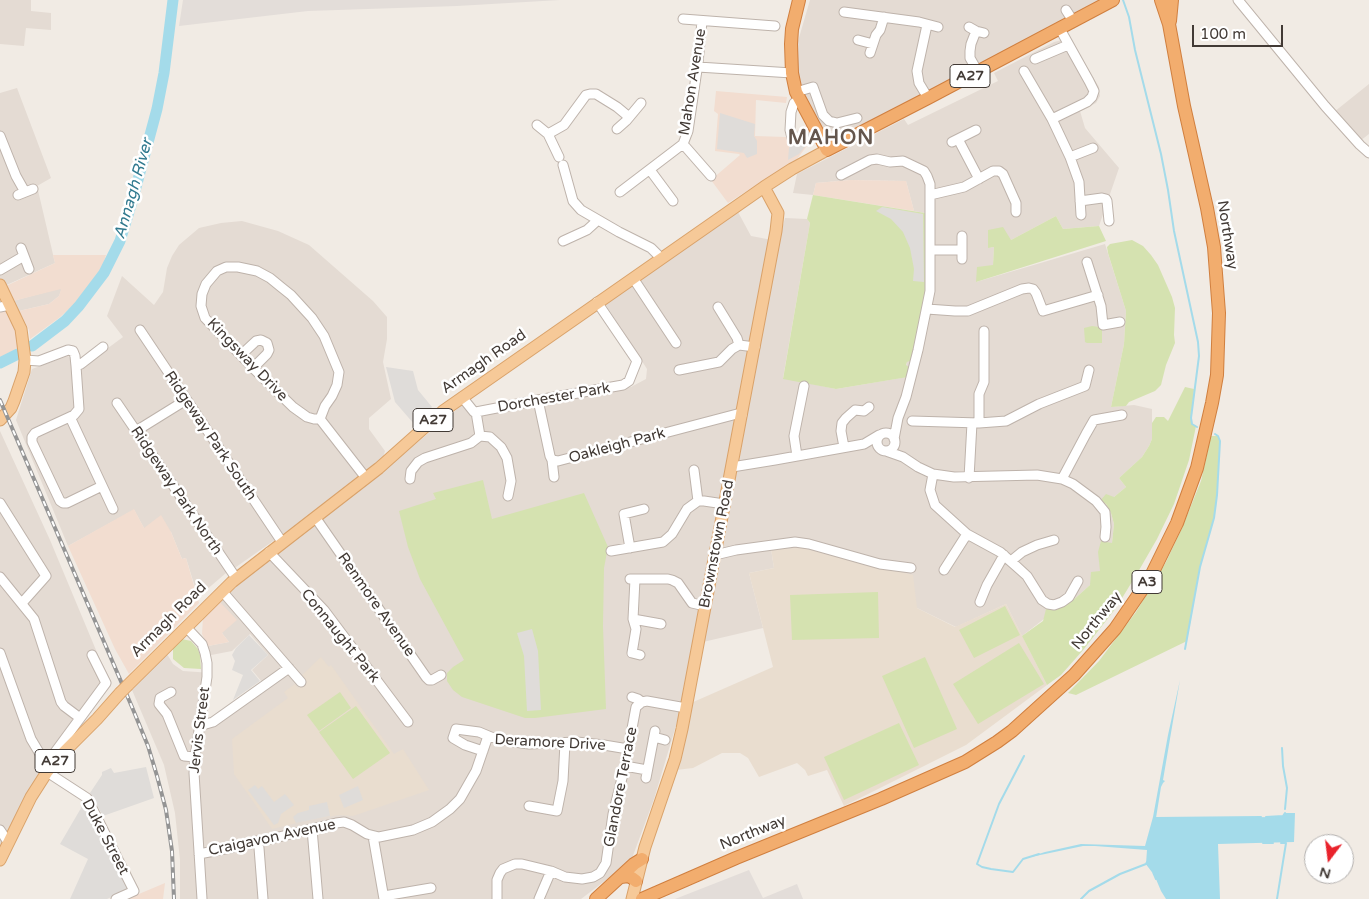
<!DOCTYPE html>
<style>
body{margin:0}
#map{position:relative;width:1369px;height:899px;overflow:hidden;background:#f1ebe4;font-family:"Varela Round",sans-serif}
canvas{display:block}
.north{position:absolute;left:1304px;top:834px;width:50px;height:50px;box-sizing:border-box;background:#fff;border:1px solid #b3b0ae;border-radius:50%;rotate:195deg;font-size:14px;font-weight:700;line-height:20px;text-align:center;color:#423a35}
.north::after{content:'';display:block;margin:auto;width:18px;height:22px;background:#e9232c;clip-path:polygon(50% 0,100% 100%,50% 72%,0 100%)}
.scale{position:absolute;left:1192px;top:25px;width:91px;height:22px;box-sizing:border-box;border:2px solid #423a35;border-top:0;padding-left:6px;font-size:15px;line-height:18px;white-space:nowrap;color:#423a35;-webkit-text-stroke:4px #fff;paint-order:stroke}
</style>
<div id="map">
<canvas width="1369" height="899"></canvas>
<div class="north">N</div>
<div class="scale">100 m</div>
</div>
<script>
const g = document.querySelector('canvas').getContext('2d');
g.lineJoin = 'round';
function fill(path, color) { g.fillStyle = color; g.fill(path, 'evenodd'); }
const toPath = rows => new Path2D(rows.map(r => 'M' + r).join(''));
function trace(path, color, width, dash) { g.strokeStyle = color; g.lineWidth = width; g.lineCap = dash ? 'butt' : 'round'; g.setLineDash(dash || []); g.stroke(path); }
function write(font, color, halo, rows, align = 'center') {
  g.font = font + ' "Varela Round",sans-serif'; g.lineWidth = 5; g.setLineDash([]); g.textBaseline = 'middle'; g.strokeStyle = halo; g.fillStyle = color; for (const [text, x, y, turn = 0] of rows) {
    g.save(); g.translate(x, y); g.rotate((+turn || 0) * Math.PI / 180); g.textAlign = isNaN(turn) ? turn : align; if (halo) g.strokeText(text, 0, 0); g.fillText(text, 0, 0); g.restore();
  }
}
fill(toPath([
 [0,0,31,0,31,11,51,13,51,30,26,28,24,46,0,44],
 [810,0,1103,0,866,126,823,132,810,110,797,71,796,48],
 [1070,38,1099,87,1100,96,1096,103,1080,111,1085,128,1119,168,1099,226,1063,229,1056,216,1011,240,988,248,994,247,993,266,976,282,1105,244,1126,311,1124,344,1111,407,1134,405,1152,409,1152,439,1149,446,1142,457,1119,478,1126,487,1114,497,1101,501,1106,504,1111,513,1114,524,1112,543,1100,572,1090,585,1071,602,1058,608,1022,636,1006,604,956,627,917,608,771,549,774,568,749,573,763,628,703,642,723,547,780,236,785,218,807,219,810,223,783,378,836,389,907,377,906,366,925,297,925,213,914,211,906,181,850,180,816,183,813,195,793,193,797,174,904,119,908,125,998,81,994,73,1054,42],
 [1369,84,1369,134,1360,141,1334,112],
 [17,88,51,178,37,186,55,263,0,288,0,93],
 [738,212,751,236,772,240,689,682,654,799,631,861,581,899,180,899,180,860,175,813,164,765,132,690,167,654,173,664,183,671,212,673,206,715,209,718,212,718,262,682,252,670,268,655,250,634,232,651,211,655,208,646,229,642,222,633,219,601,247,575,374,479,462,405,473,417,631,387,646,379,647,369,604,302],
 [242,221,278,231,309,245,373,301,387,317,387,339,383,362,391,399,369,418,369,429,385,451,382,461,319,509,236,567,226,573,198,597,186,558,182,559,171,532,144,528,134,510,68,546,16,420,32,369,68,356,81,368,123,337,107,316,122,276,154,305,163,292,167,268,172,256,179,245,199,228,221,223],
 [61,288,61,291,59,296,49,304,19,311,13,301],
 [0,431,50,540,111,686,43,766,21,806,0,850]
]), '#e4dbd3');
fill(toPath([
 [716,91,787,97,786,103,756,100,755,136,786,137,807,125,813,138,797,159,728,203,711,180,740,155,739,154,715,151,718,114,714,111],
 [850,180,906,181,914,211,813,195,816,183],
 [53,255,106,255,101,271,79,300,59,318,30,339,29,330,19,311,49,304,59,296,61,289,13,301,6,286,55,263],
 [0,310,8,311,17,332,18,352,15,352,0,358],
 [134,509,144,528,161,515,171,532,182,559,186,558,199,603,129,674,115,649,68,546],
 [219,601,237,620,222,633,229,642,208,646,202,634,203,617],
 [165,883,163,899,127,899]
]), '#f2ddd0');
fill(toPath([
 [183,0,560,0,457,6,308,11,179,26],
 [749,870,763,898,797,884,803,899,675,899]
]), '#e3ddd9');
fill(toPath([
 [802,548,913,575,917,608,955,627,1006,604,1047,685,966,745,844,806,827,770,808,776,805,770,797,763,759,777,748,758,740,753,722,753,693,768,676,770,691,703,773,667,749,573,774,568,771,549],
 [321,657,329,667,331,665,394,754,403,749,429,790,353,816,339,815,309,820,272,829,234,774,232,739,288,698,284,692,295,684,298,688,306,681,302,675]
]), '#e9ddcf');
fill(toPath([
 [813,195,925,213,925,297,912,360,907,362,906,365,910,368,908,377,836,389,783,379,810,223,807,219],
 [1056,216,1063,229,1099,226,1106,241,976,282,977,267,993,265,994,247,988,248,988,230,1003,227,1011,240],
 [1132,240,1143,246,1151,255,1158,265,1172,297,1175,308,1174,335,1175,343,1166,365,1161,385,1155,391,1129,402,1126,406,1111,407,1124,344,1126,311,1108,253,1107,247,1110,244],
 [1092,326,1099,327,1102,329,1102,343,1087,343,1085,342,1084,328],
 [1185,387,1194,389,1191,418,1192,424,1196,426,1189,460,1174,504,1157,539,1138,572,1116,608,1084,649,1061,675,1047,685,1022,636,1043,621,1046,609,1058,608,1071,602,1090,585,1091,572,1100,571,1098,552,1101,541,1112,543,1114,524,1111,513,1106,504,1100,501,1106,494,1114,497,1126,487,1119,478,1142,457,1149,446,1152,439,1152,423,1156,417,1164,417,1168,421],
 [1211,436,1218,436,1220,441,1217,495,1214,518,1200,567,1187,641,1076,695,1068,693,1099,661,1136,612,1166,562,1182,528,1201,481],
 [483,480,492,519,584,493,608,547,604,568,603,626,606,709,535,718,525,718,462,697,453,690,447,681,447,673,453,667,464,660,420,579,408,547,399,511,436,499,433,493],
 [878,592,879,638,792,640,790,595],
 [1005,606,1020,635,974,658,959,630],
 [182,639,191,641,198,649,200,655,201,669,184,668,173,659,173,646,179,640],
 [1019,643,1044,684,978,724,953,684],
 [925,657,957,729,914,748,882,676],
 [340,692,351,708,319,731,307,715],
 [356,706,390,753,353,779,319,732],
 [899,723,919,765,844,800,824,757]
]), '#d5e2b0');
fill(toPath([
 [720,113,755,124,754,136,757,141,757,154,747,158,744,153,717,149],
 [806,127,812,138,799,154,788,160,789,148,792,143,795,132],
 [882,207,923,214,924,282,913,281,914,269,910,248,903,232,891,219,876,211],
 [386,367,413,371,418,390,432,407,414,424,395,402],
 [532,629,538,651,541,710,527,711,524,656,517,633],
 [249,635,268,655,251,670,260,681,233,700,243,675,232,670,235,661,232,655,236,648],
 [146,767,154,798,103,816,90,793,102,775,102,772,111,768,114,773],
 [255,785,258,789,262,786,274,802,285,794,294,805,281,814,278,823,274,825,248,790],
 [358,786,363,800,344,808,339,795],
 [327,802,330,816,296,823,293,817,298,813,309,810,309,806],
 [84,803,128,889,107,899,70,899,88,859,60,844]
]), '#dfdcd9');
fill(toPath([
 [1180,680,1163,780,1165,781,1163,783,1161,787,1156,818,1279,817,1283,816,1285,813,1295,813,1294,842,1218,844,1220,899,1166,899,1161,891,1153,872,1146,864,1147,850,1095,846,1083,846,1026,858,1045,852,1081,844,1145,846,1153,817,1168,735]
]), '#a4dbea');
trace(toPath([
 [1123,0,1129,17,1135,50,1161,154,1168,190,1174,231,1198,342,1199,356,1191,418,1192,424,1197,427],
 [1185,649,1200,567,1214,518,1217,495,1220,441,1218,436,1215,434],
 [1282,748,1283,766,1287,788,1285,809],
 [1024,756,999,804,977,864,982,867,991,869,1013,872,1023,859,1039,854],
 [1266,817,1283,816,1285,813],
 [1156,818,1261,817],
 [1263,843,1273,843],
 [1147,864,1153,872,1156,879],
 [1081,899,1089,891,1120,874,1146,864,1147,862],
 [1277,899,1286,843,1281,843]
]), '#a4dbea', 2);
trace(toPath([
 [32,346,65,321,79,306,104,273,120,241,132,202,157,109,164,73,173,0],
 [0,363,18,354]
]), '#a4dbea', 11);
const minor = toPath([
 [1238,0,1325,106,1360,145,1369,153],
 [1066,10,1073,21],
 [844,12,919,22,938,27],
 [683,19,775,26],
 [927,25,917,71,919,83,928,98],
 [969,27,976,31,984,33],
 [976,31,971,44,970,51,970,58,978,72],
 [858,40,873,44],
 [870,53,876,35,880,30,884,17],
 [1035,59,1068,45],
 [698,67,792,73],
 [1024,71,1052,119,1070,157,1079,182,1081,215],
 [796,92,813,87,823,115,829,121,837,123,857,118],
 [1052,119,1087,102,1092,97,1094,91,1089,81,1060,29],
 [537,125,548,134,559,157],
 [617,129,626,121,641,103],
 [548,134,564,125,586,95,590,94,596,94,617,107,629,117],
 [0,136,16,176,25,192],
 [792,138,790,130,791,112,794,103,800,99],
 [958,139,979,179],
 [952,142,976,130],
 [683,144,711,176],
 [1070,157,1093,148],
 [563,165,573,201,581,210,619,232,651,248,661,258],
 [650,170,673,201],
 [841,175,870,160,877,159,890,162,903,161,924,171,927,176,930,184,930,291,918,350,906,397,898,418,894,439],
 [620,192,683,144,688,131,698,63,702,21],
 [18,195,33,189],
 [930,195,964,187,993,171,999,171,1003,174,1016,203,1016,212],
 [1080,201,1102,198,1106,199,1107,201,1109,221],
 [563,241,587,230,598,220],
 [21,248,29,269],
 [930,250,962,250],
 [962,259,962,236],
 [1087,262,1101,306,1103,325,1120,322],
 [0,270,24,256],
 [633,278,676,343],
 [0,307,10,305],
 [718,307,737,338,739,345],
 [927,309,955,311,968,311,1022,289,1029,288,1033,289,1036,293,1043,311,1098,295],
 [140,330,282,542],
 [241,355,256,341,261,340,267,343,269,350,267,354,253,368],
 [25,360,39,361,68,350,73,351,75,356,76,366,79,409,74,415,35,433,32,437,32,442,60,501,63,503,67,503,102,486],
 [76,366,81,364,103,347],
 [679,370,719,362,732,349,739,345,755,347],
 [462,397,474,412,476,412,538,400,623,385,629,381,637,361,597,302],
 [538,400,550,456,552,460,558,461,737,414,742,415],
 [117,403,236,578],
 [70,417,113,509],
 [320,419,325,406,332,396,337,385,339,372,324,336,312,318,291,295,281,287,270,278,257,271,238,267,226,267,217,271,206,284,202,294,201,306,205,318,253,368,293,407,307,417,314,419,320,419,366,478],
 [912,421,979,423,1006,421,1039,404,1085,386,1089,370],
 [979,423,979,394,984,382,984,331],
 [136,431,186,400],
 '877 442a9 9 0 1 1 18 0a9 9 0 1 1-18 0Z',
 [480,436,490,437,501,447,507,458,511,481,508,496],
 [844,447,841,431,842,423,846,418,855,410,864,411,869,407],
 [886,451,903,457,918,467,933,474,954,477,1037,475,1062,479,1073,484,1096,501,1105,512,1106,527,1105,537],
 [797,456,794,436,804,386],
 [552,460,554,477],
 [732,467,775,460,864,444,879,435],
 [694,470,698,501],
 [933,474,930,490,935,505,967,534,1000,552,1016,566,1027,576,1042,600,1048,604,1054,605,1062,602,1069,597,1078,581],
 [969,478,972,423],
 [410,479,411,471,418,462,425,458,471,443,480,436,476,412],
 [1062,479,1086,434,1094,420,1122,415],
 [0,503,46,576,22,603],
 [315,517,426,677,429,680,432,680,441,675],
 [630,548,624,514,644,509],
 [611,551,663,542,672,534,687,509,698,501,704,501,724,504],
 [269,552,324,610,408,722],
 [715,555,736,550,795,542,809,544,880,564,911,568],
 [1011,561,1022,552,1037,545,1054,540],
 [944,570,967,534],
 [0,577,34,619,61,702,64,706,80,718],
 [630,579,668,579,672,580,678,583,692,603,705,606],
 [635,579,633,619,636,629,632,653,640,655],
 [222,591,301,682],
 [980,602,987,585,1004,555],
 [633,619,661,624],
 [186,627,202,644,205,653,207,663,207,677,195,757,194,773,202,899],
 [0,653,31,739,40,754,47,759,50,759],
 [171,692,160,698,159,704,167,714,184,756,195,757],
 [632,697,638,699,642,702],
 [199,726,213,722,289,668],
 [654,737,665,740],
 [483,751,465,745,453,738,456,729,479,732,491,737],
 [53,764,50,761,50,759,106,683,92,655],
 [625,766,647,770],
 [47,772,87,798,134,891,116,899],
 [646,778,655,731],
 [529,806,557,811,563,781,565,743],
 [312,829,318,899],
 [0,830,8,842],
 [373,836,384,899],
 [257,841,259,848,263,899],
 [199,854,250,844,336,823,344,822,352,825,367,834,379,837,413,830,432,822,450,809,460,799,476,771,487,739,491,737,514,742,529,744,577,742,604,745,628,749],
 [384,896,431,888],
 [497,899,497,880,500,873,503,869,515,864,522,864,551,871,565,877,582,879,593,877,600,873,606,863,613,814,625,766,636,707,642,702,647,701,686,708],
 [539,899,551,871]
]);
const major = toPath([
 [0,285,21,329,25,360,24,372,14,401,11,408,0,420],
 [128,685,232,582,379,468,443,411,764,187,792,169,827,150],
 [0,860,31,797,47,772,61,755,97,719,120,693],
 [632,899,645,847,675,759,682,729,776,231,778,213,764,187]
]);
const highway = toPath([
 [799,0,792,29,791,44,792,73,796,92,827,150,928,98,1113,0],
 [1170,21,1172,0],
 [621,877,628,876,632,878,636,881],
 [596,899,634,864,642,859],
 [642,899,736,858,881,799,965,762,997,742,1012,731,1074,675,1115,629,1150,578,1177,523,1197,468,1212,403,1217,375,1219,313,1214,247,1207,208,1184,106,1169,24,1161,0]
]);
trace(minor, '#beb3ab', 11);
trace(major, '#d9a26a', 13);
trace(highway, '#d07f3f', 14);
trace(minor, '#fff', 9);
trace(major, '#f6c998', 11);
trace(highway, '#f2ad6e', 12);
const rail = toPath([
 [0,400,132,707,148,746,157,776,166,810,172,851,174,899]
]);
trace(rail, '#949494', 4);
trace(rail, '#fff', 2, [5.5]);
const majorBridge = toPath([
 [120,693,128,685]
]);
trace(majorBridge, '#d9a26a', 13, []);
trace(majorBridge, '#f6c998', 11);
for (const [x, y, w] of [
 [970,76,40],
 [433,420,40],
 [1147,582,30],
 [55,761,40]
]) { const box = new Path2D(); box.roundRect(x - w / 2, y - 11.5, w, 23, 4); g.fillStyle = '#fff'; g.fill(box); trace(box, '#423a35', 1); }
write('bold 14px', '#423a35', null, [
 ["A27",970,76],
 ["A27",433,420],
 ["A3",1147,582],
 ["A27",55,761]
]);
write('15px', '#423a35', '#fff', [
 ["Mahon Avenue",693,82,-81],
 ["Northway",1227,235,81],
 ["Kingsway Drive",247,360,46],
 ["Armagh Road",484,362,-35],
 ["Dorchester Park",554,398,-10],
 ["Ridgeway Park South",210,436,56],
 ["Oakleigh Park",617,446,-15],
 ["Ridgeway Park North",176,491,56],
 ["Brownstown Road",717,544,-79],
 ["Renmore Avenue",376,605,55],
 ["Armagh Road",169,620,-45],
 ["Northway",1097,621,-51],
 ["Connaught Park",340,636,51],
 ["Jervis Street",200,730,-83],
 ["Deramore Drive",550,743,3],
 ["Glandore Terrace",621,787,-79],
 ["Northway",753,833,-22],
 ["Duke Street",105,837,62],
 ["Craigavon Avenue",272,838,-12]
]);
write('italic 16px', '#317a8f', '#fff', [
 ["Annagh River",134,189,-74]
]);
g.letterSpacing = '1px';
write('bold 20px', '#64564d', '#fff', [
 ["MAHON",831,139]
]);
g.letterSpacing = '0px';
</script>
